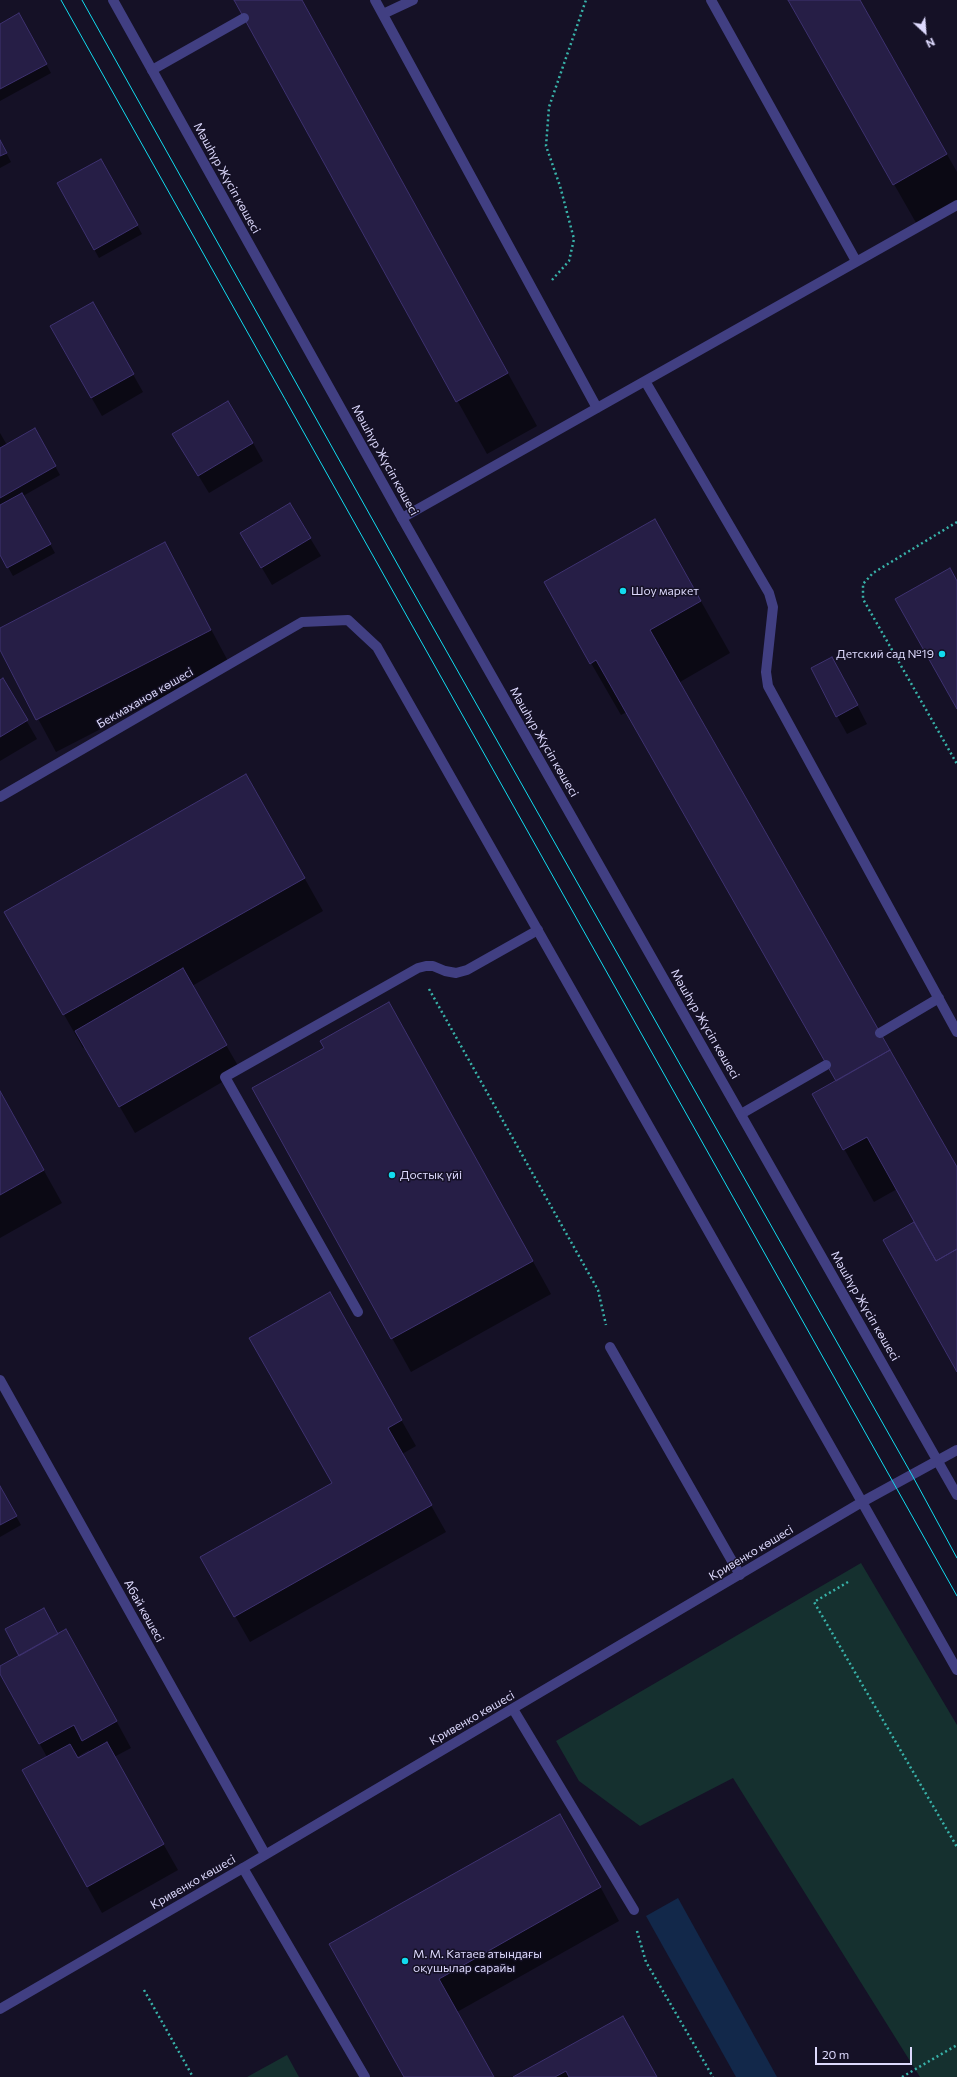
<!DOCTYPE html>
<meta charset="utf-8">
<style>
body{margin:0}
#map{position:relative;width:957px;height:2077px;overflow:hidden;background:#151126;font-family:Commissioner,sans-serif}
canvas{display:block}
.north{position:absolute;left:905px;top:12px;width:40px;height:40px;-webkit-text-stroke:3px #151126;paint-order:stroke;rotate:154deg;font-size:11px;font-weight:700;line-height:16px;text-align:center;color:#ddd9fd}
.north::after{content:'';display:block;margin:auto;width:14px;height:18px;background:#ddd9fd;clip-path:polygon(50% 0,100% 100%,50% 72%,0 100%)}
.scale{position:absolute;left:815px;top:2047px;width:97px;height:18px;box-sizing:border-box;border:2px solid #ddd9fd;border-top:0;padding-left:5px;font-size:12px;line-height:14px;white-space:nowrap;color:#ddd9fd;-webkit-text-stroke:3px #151126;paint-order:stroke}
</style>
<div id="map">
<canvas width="957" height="2077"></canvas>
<div class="north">N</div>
<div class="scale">20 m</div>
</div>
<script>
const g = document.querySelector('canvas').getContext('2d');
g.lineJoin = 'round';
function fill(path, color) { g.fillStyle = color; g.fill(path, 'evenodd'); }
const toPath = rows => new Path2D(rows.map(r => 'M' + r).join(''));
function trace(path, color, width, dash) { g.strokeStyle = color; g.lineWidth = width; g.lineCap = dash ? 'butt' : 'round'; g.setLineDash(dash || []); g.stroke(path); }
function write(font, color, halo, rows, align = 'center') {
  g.font = font + ' Commissioner,sans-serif'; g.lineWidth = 3; g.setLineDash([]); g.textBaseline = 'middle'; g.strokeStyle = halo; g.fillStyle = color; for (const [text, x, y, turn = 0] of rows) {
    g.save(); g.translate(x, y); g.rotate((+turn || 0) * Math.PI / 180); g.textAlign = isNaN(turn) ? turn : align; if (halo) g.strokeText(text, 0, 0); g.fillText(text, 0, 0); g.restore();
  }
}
fill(toPath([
 [861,1563,957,1725,957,2077,920,2077,733,1778,640,1826,579,1781,556,1741],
 [287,2055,299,2077,247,2077]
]), '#15302f');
fill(toPath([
 [678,1898,777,2077,736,2077,646,1916]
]), '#12284a');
fill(toPath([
 [235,0,302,0,537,426,487,454],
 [789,0,859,0,957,172,957,206,919,228],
 [19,15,51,73,0,101,0,25],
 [0,141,11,162,0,168],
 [101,160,142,234,99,258,58,184],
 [93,304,143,392,102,416,51,327],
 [35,430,60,475,23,496,55,553,13,576,0,553,0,433,7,445],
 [253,443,263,461,209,493,184,452],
 [310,538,321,556,272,585,252,551],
 [165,543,229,663,56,752,0,648,0,629],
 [685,573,730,653,680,682,957,1169,957,1370,884,1240,916,1223,897,1189,874,1202,814,1095,837,1081,627,712,621,715,591,663],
 [842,676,867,724,847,734,837,716],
 [3,680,37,739,0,761,0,681],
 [265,808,323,911,192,986,241,1071,135,1133,85,1047,83,1048,6,912],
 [408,1036,551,1294,411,1372,253,1089],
 [0,1092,62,1203,0,1238],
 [344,1319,416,1446,402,1454,446,1532,250,1642,202,1558,333,1483],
 [0,1488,21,1525,0,1537],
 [58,1635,81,1656,131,1748,114,1757,178,1870,102,1913,23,1771,47,1757,0,1672,0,1667],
 [89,1750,91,1753,78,1759,77,1757],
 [579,1848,619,1921,457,2012,494,2077,405,2077,331,1944],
 [622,2017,656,2077,515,2077]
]), '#0007');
const building = toPath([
 [234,0,302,0,508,373,456,402,234,0],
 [788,0,860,0,947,154,893,185,788,0],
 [19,13,47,64,0,89,0,24,19,13],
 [0,140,7,153,0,156,0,140],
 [101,159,138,225,94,250,57,183,101,159],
 [93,302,134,374,91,398,50,326,93,302],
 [228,401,253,443,198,476,172,434,228,401],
 [35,428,56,466,0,498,0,448,35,428],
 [22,493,51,544,7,568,0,555,0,505,22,493],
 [290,503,311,538,261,568,240,533,290,503],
 [655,519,701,601,650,630,890,1050,836,1081,596,660,590,664,544,582,655,519],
 [165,542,211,630,36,720,0,650,0,628,165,542],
 [950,568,957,581,957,709,895,599,950,568],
 [832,657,858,705,836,717,811,668,832,657],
 [3,678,28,720,0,737,0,680,3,678],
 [246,774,305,878,63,1015,4,912,246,774],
 [183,968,227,1045,119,1107,75,1031,183,968],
 [389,1002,533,1261,391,1339,252,1088,324,1048,320,1041,389,1002],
 [890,1050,957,1167,957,1249,936,1261,867,1137,843,1150,812,1094,890,1050],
 [0,1091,44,1170,0,1195,0,1091],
 [914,1222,936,1261,957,1249,957,1372,883,1240,914,1222],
 [330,1292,402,1420,388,1428,432,1505,234,1617,200,1557,332,1483,249,1338,330,1292],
 [0,1486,17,1516,0,1525,0,1486],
 [44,1608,58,1634,19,1656,5,1629,44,1608],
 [66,1629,117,1721,82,1741,74,1725,39,1744,0,1674,0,1666,66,1629],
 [107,1742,164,1844,87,1887,22,1770,70,1744,78,1758,107,1742],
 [560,1814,601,1887,439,1979,494,2077,404,2077,329,1944,560,1814],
 [623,2016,657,2077,569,2077,566,2071,555,2077,513,2077,623,2016]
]);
fill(building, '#261e46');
trace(building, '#3e3270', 1);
trace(toPath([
 [552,280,569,261,574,239,560,186,546,146,549,107,586,0],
 [957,522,873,573,863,584,863,599,957,764],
 [429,989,598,1290,606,1325],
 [848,1582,814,1602,957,1847],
 [637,1931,646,1962,713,2077],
 [144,1990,193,2077],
 [902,2077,957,2045]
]), '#38b2a9', 2.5, [2, 3]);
trace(toPath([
 [375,0,597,408],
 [711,0,856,261],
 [383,14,413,0],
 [152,70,244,18],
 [645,381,769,593,773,607,766,672,768,686,957,1032],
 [402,518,957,205],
 [880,1033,939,998],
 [741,1114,826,1065],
 [358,1312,225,1077,418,968,426,966,433,966,445,971,456,973,467,970,538,930],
 [610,1347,740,1575],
 [513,1709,634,1910],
 [243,1868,365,2077]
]), '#413f82', 10);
trace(toPath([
 [0,797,302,622,348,620,377,647,862,1502]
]), '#413f82', 10);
trace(toPath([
 [113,0,402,518,957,1495],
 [0,1380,265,1854],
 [862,1502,957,1670],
 [0,2009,243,1868,862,1502,957,1450]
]), '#413f82', 10);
trace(toPath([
 [61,0,957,1596],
 [82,0,408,583,912,1475,957,1558]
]), '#12dcef', 1);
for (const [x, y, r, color] of [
 [623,591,4,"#12dcef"],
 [942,654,4,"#12dcef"],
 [392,1175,4,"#12dcef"],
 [405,1961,4,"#12dcef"]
]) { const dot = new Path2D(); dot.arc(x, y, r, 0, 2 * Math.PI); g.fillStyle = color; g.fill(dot); trace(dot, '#151126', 1.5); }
write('12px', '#ddd9fd', '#151126', [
 ["Мәшһүр Жүсіп көшесі",227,178,61],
 ["Мәшһүр Жүсіп көшесі",385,460,61],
 ["Бекмаханов көшесі",145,698,-30],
 ["Мәшһүр Жүсіп көшесі",544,742,60],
 ["Мәшһүр Жүсіп көшесі",705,1024,60],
 ["Мәшһүр Жүсіп көшесі",865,1306,60],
 ["Кривенко көшесі",751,1553,-31],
 ["Абай көшесі",144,1611,61],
 ["Кривенко көшесі",472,1718,-30],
 ["Кривенко көшесі",193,1882,-30]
]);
write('12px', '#ddd9fd', '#151126', [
 ["Шоу маркет",631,591],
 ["Детский сад №19",934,654,"right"],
 ["Достық үйі",400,1175],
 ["М. М. Катаев атындағы",413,1954],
 ["оқушылар сарайы",413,1968]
], 'left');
</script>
